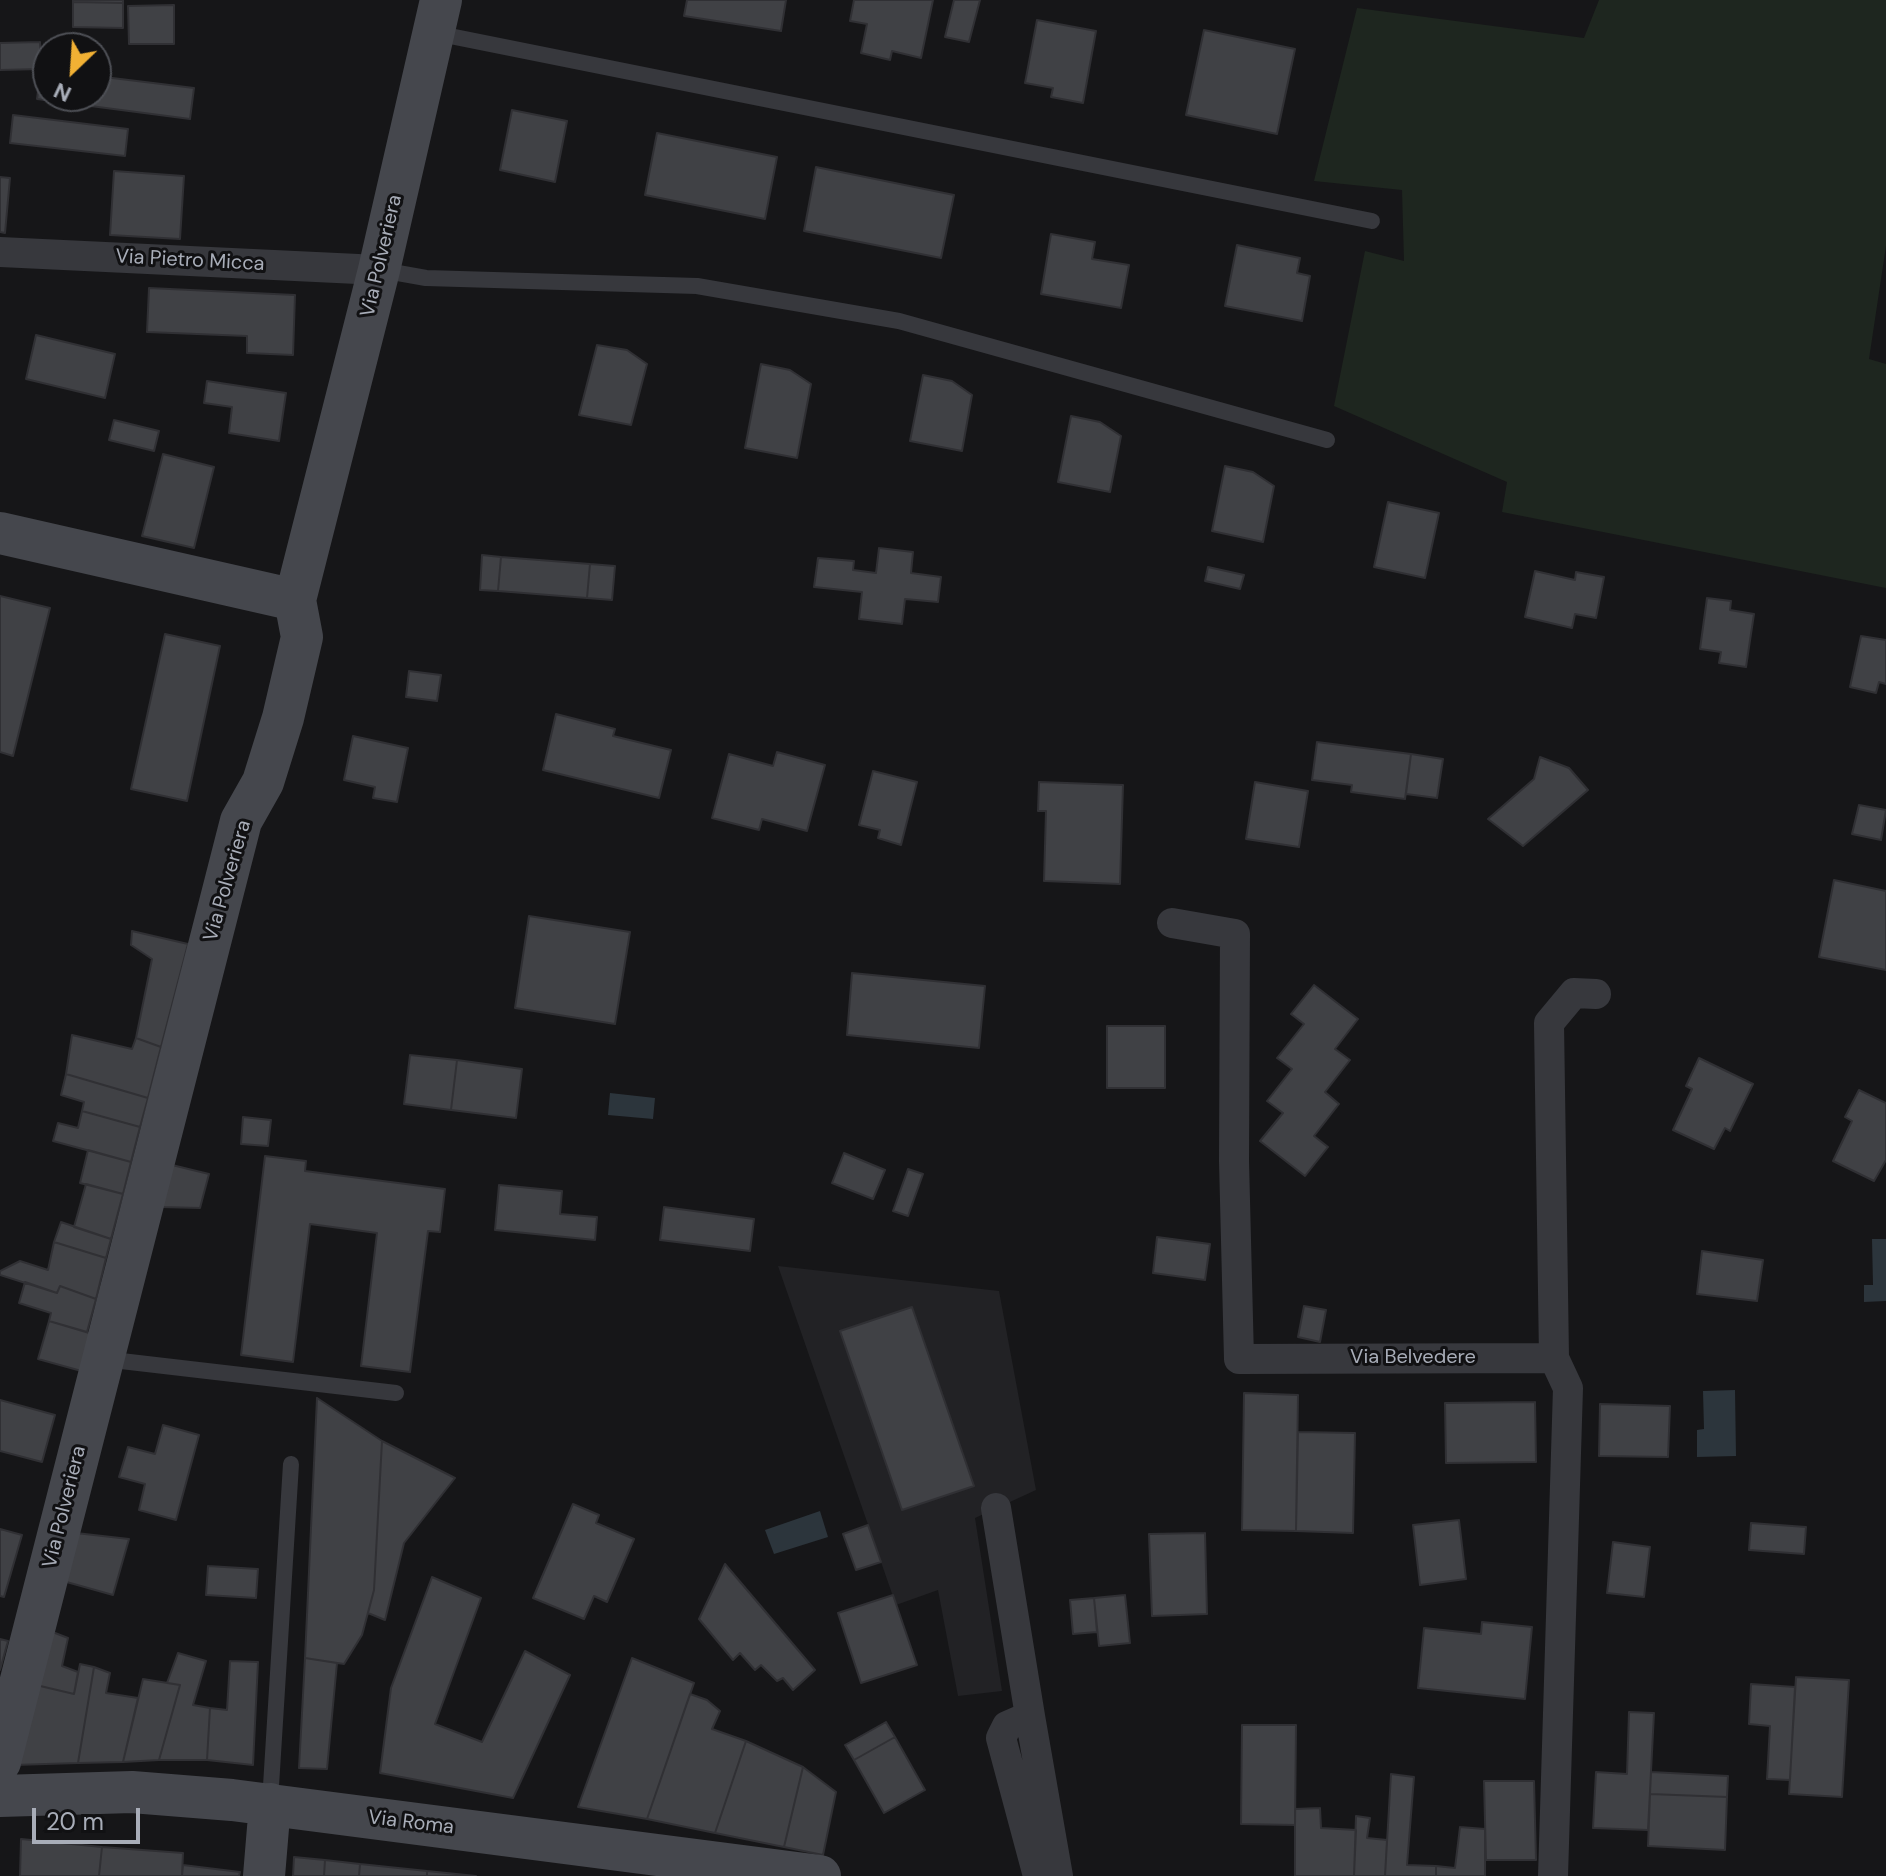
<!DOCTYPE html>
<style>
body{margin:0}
#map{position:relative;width:1886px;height:1876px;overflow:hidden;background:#161618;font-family:"DM Sans",sans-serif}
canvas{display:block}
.north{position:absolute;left:32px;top:32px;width:80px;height:80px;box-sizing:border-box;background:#111113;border:2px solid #4d4f55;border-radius:50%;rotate:205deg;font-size:22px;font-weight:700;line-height:32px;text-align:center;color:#a8adb8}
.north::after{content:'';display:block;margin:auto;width:28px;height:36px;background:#f2b134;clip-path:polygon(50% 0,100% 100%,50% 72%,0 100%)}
.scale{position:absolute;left:32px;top:1808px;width:108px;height:36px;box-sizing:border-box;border:4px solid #a8adb8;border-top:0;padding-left:10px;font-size:24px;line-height:28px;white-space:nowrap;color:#a8adb8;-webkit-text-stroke:6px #111113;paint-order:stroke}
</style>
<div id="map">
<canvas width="1886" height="1876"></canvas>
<div class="north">N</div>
<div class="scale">20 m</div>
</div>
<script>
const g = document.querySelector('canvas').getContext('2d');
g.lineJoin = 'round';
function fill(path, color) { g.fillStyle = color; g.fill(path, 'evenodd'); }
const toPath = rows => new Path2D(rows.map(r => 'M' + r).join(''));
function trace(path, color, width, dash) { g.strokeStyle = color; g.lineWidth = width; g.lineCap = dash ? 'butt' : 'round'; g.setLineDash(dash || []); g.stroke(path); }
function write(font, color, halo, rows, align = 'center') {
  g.font = font + ' "DM Sans",sans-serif'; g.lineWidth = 6; g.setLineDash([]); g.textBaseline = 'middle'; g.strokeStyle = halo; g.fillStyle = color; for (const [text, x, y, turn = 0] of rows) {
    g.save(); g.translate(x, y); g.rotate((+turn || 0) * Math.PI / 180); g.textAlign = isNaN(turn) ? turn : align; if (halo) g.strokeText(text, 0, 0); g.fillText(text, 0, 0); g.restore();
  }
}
fill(toPath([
 [778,1266,999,1291,1036,1490,975,1518,1002,1691,958,1696,938,1590,896,1605]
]), '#222225');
fill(toPath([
 [1599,0,1886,0,1886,246,1869,359,1886,364,1886,588,1502,512,1507,482,1334,406,1365,251,1404,261,1402,190,1314,181,1357,8,1584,38]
]), '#1e261f');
fill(toPath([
 [610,1093,655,1098,653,1119,608,1115],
 [1872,1239,1886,1239,1886,1301,1864,1302,1864,1285,1873,1285],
 [1735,1390,1736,1456,1697,1457,1697,1430,1704,1429,1703,1391],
 [820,1511,828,1537,774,1554,765,1530]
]), '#2c353c');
const building = toPath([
 [73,0,123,0,123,3,73,2,73,0],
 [687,0,786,0,781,31,684,16,687,0],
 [854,0,933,0,921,58,892,51,890,60,861,53,867,24,850,21,854,0],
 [954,0,980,0,969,42,945,37,954,0],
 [73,2,123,3,123,28,73,27,73,2],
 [174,5,174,44,129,44,128,6,174,5],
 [1037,20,1096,31,1083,103,1051,97,1053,88,1025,83,1037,20],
 [1204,30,1295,49,1277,134,1186,115,1204,30],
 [40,42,41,69,0,70,0,43,40,42],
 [41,69,48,70,48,96,96,96,96,76,194,88,190,119,37,99,41,69],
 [512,110,567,121,555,182,500,170,512,110],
 [13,115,128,129,125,156,10,143,13,115],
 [657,133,777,157,765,219,645,195,657,133],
 [816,167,954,195,941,258,804,231,816,167],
 [114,171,184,176,180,239,110,235,114,171],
 [0,177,10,178,5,233,0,232,0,177],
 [1051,234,1095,242,1092,259,1129,265,1121,308,1041,294,1051,234],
 [1237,245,1300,258,1297,273,1310,276,1302,321,1225,306,1237,245],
 [149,288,295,295,293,355,247,353,247,336,147,332,149,288],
 [36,335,115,354,105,398,26,379,36,335],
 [597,345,627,350,647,364,631,425,579,415,597,345],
 [761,364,790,370,811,384,797,458,745,448,761,364],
 [923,375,952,381,972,395,962,451,910,441,923,375],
 [207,381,286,393,279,441,229,433,232,407,204,403,207,381],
 [1071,416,1100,422,1121,436,1110,492,1058,482,1071,416],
 [114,420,159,431,154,451,109,440,114,420],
 [163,454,214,467,194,548,142,536,163,454],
 [1225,466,1253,472,1274,486,1263,542,1212,531,1225,466],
 [1388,502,1439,513,1425,578,1374,567,1388,502],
 [879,548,913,552,911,573,941,577,938,602,905,599,902,624,859,619,862,592,814,587,818,558,854,561,853,570,876,573,879,548],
 [482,555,501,557,498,591,480,590,482,555],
 [501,557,590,564,587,598,498,591,501,557],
 [590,564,615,566,612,600,587,598,590,564],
 [1208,567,1244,575,1240,589,1205,581,1208,567],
 [1535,571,1575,580,1576,572,1604,577,1596,618,1575,614,1572,628,1525,617,1535,571],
 [0,596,50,608,13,756,0,752,0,596],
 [1707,598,1731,601,1730,610,1754,614,1746,667,1719,663,1721,652,1700,649,1707,598],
 [165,634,220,646,187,801,131,789,165,634],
 [1861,636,1886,640,1886,684,1879,682,1876,693,1850,687,1861,636],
 [409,671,441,675,437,701,406,697,409,671],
 [556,714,615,729,613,736,671,750,659,798,543,770,556,714],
 [353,736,408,748,397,802,373,798,375,787,344,780,353,736],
 [1317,742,1411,754,1405,799,1351,792,1352,785,1312,780,1317,742],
 [777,752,825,765,807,831,762,819,759,830,712,818,729,754,773,766,777,752],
 [1411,754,1443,759,1437,798,1406,794,1411,754],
 [1540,757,1569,768,1588,790,1523,846,1488,819,1534,779,1540,757],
 [873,771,917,782,901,845,878,838,880,830,859,825,873,771],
 [1039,782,1123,785,1120,884,1044,881,1046,811,1038,811,1039,782],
 [1255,782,1308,791,1299,847,1246,839,1255,782],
 [1859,805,1886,810,1881,840,1852,834,1859,805],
 [1834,880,1886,891,1886,970,1819,957,1834,880],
 [529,916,630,932,615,1024,515,1008,529,916],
 [132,931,188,944,161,1047,136,1038,152,959,131,945,132,931],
 [852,973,985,986,979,1048,847,1035,852,973],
 [1314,985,1358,1019,1335,1049,1350,1060,1325,1092,1339,1104,1314,1136,1328,1147,1305,1176,1260,1141,1283,1113,1267,1101,1292,1069,1277,1058,1304,1024,1291,1014,1314,985],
 [1107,1026,1165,1026,1165,1088,1107,1088,1107,1026],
 [72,1035,132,1049,136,1038,161,1047,148,1098,66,1074,72,1035],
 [410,1055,457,1060,451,1110,404,1104,410,1055],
 [1699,1058,1753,1084,1730,1131,1725,1128,1714,1149,1673,1130,1692,1089,1686,1086,1699,1058],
 [457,1060,522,1069,516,1118,451,1110,457,1060],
 [66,1074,148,1098,140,1127,82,1111,84,1102,61,1095,66,1074],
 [1859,1090,1886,1103,1886,1160,1874,1181,1833,1161,1852,1121,1845,1117,1859,1090],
 [82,1111,140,1127,131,1162,53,1141,58,1123,78,1128,82,1111],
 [243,1117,271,1120,268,1146,241,1144,243,1117],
 [88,1150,131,1162,123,1194,80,1183,88,1150],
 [844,1153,885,1170,873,1199,832,1183,844,1153],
 [265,1156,306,1161,305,1171,445,1189,440,1232,428,1231,410,1372,361,1366,377,1233,310,1224,293,1362,241,1355,265,1156],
 [172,1165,209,1174,200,1208,161,1207,172,1165],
 [908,1169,923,1174,908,1216,893,1211,908,1169],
 [86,1184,123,1194,111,1239,74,1227,86,1184],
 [499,1185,562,1191,560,1214,597,1217,595,1240,495,1230,499,1185],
 [664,1207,754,1219,750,1251,660,1240,664,1207],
 [61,1222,111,1239,106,1258,54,1242,61,1222],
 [1157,1237,1210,1244,1205,1280,1153,1273,1157,1237],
 [54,1242,106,1258,96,1299,60,1286,57,1293,0,1275,0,1271,20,1261,48,1270,54,1242],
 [1702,1251,1763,1260,1757,1301,1697,1294,1702,1251],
 [25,1282,57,1293,60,1286,96,1299,87,1332,49,1321,51,1313,19,1303,25,1282],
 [1304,1306,1326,1310,1320,1342,1298,1337,1304,1306],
 [912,1307,974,1486,902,1510,840,1331,912,1307],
 [49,1321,96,1335,85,1372,38,1359,49,1321],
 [1244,1393,1298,1395,1296,1531,1242,1530,1244,1393],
 [317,1398,382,1441,374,1590,362,1635,344,1664,305,1658,317,1398],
 [0,1400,55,1415,42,1462,0,1451,0,1400],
 [1535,1402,1536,1462,1446,1463,1445,1403,1535,1402],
 [1600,1404,1670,1406,1668,1457,1599,1456,1600,1404],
 [163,1425,199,1435,176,1520,139,1510,145,1484,119,1477,128,1447,155,1454,163,1425],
 [1298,1432,1355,1433,1353,1533,1296,1531,1298,1432],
 [382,1441,455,1478,404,1543,385,1620,368,1613,374,1590,382,1441],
 [573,1504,599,1515,596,1523,634,1539,607,1602,594,1596,584,1619,533,1598,573,1504],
 [1459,1520,1466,1579,1420,1585,1413,1525,1459,1520],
 [1751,1523,1806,1527,1804,1554,1749,1550,1751,1523],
 [868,1525,881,1562,856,1570,843,1534,868,1525],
 [0,1529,22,1535,4,1597,0,1596,0,1529],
 [76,1533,129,1539,113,1595,63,1581,76,1533],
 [1205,1533,1207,1614,1152,1616,1149,1534,1205,1533],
 [1613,1542,1650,1547,1644,1597,1607,1593,1613,1542],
 [725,1564,815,1670,793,1690,783,1678,777,1681,761,1665,755,1670,740,1653,733,1660,699,1619,725,1564],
 [208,1566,258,1569,256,1598,206,1595,208,1566],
 [432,1577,481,1598,435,1724,482,1742,525,1651,570,1675,513,1798,380,1773,391,1688,432,1577],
 [893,1595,917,1665,861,1683,838,1613,893,1595],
 [1125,1595,1130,1643,1099,1646,1094,1598,1125,1595],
 [1094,1598,1097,1632,1073,1634,1070,1600,1094,1598],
 [1482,1622,1532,1627,1525,1699,1418,1688,1424,1628,1481,1634,1482,1622],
 [50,1631,68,1638,62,1666,78,1672,74,1694,36,1685,50,1631],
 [0,1639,8,1641,0,1670,0,1639],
 [178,1653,206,1661,193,1705,210,1708,207,1760,159,1760,180,1685,167,1683,178,1653],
 [305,1658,337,1663,327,1769,299,1768,305,1658],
 [632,1658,694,1683,647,1819,578,1807,632,1658],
 [230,1661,258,1662,253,1765,207,1760,210,1708,227,1710,230,1661],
 [80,1664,94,1667,78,1763,14,1765,36,1685,74,1694,80,1664],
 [94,1667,110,1673,106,1693,138,1698,123,1762,78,1763,94,1667],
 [1796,1677,1849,1680,1842,1797,1789,1794,1796,1677],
 [143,1679,180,1685,159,1760,123,1762,143,1679],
 [1751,1684,1795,1687,1790,1780,1767,1779,1770,1726,1749,1724,1751,1684],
 [690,1694,707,1700,720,1711,712,1729,746,1741,715,1833,647,1819,690,1694],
 [1629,1712,1654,1713,1648,1830,1593,1828,1596,1772,1627,1774,1629,1712],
 [886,1722,895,1737,854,1760,845,1745,886,1722],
 [1242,1725,1296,1725,1295,1825,1241,1824,1242,1725],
 [895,1737,925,1790,884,1813,854,1760,895,1737],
 [746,1741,803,1767,784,1847,715,1833,746,1741],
 [803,1767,836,1792,823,1855,784,1847,803,1767],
 [1651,1772,1728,1776,1727,1797,1650,1794,1651,1772],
 [1391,1774,1414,1777,1407,1865,1436,1866,1436,1876,1385,1876,1391,1774],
 [1484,1781,1534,1781,1536,1860,1486,1860,1484,1781],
 [1650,1794,1727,1797,1725,1850,1648,1846,1650,1794],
 [1320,1808,1321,1828,1356,1830,1354,1876,1295,1876,1295,1809,1320,1808],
 [1356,1816,1370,1818,1367,1838,1387,1840,1385,1876,1354,1876,1356,1816],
 [1460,1827,1485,1829,1485,1876,1436,1876,1436,1866,1455,1868,1460,1827],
 [21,1839,102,1847,99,1876,20,1876,21,1839],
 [102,1847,183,1853,182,1876,99,1876,102,1847],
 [294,1857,325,1860,324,1876,293,1876,294,1857],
 [325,1860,360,1864,359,1876,324,1876,325,1860],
 [360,1864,427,1871,427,1876,359,1876,360,1864],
 [183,1865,240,1872,239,1876,182,1876,183,1865],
 [427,1871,476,1876,427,1876,427,1871]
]);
fill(building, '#404145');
trace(building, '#303034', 2);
trace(toPath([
 [435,33,1372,221],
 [381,270,426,278,697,286,899,321,1327,440],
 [104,1359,396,1393],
 [270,1802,291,1464]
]), '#37383d', 16);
trace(toPath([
 [0,252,379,270],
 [1172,923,1235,934,1234,1161,1239,1359,1554,1358,1568,1388,1553,1876],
 [1554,1358,1549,1023,1574,993,1596,994],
 [996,1508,1030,1716],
 [1038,1876,1001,1738,1007,1726,1030,1716,1058,1876]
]), '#37383d', 30);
trace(toPath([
 [0,533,295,600],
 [0,1762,241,821,263,782,283,718,302,637,295,600,379,270,441,0],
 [0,1796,132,1792,232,1800,820,1876],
 [264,1876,270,1804]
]), '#45474d', 42);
write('20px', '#a8adb8', '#111113', [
 ["Via Polveriera",382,256,-77],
 ["Via Pietro Micca",190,261,3],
 ["Via Polveriera",228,881,-74],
 ["Via Belvedere",1413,1358],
 ["Via Polveriera",65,1507,-76],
 ["Via Roma",411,1823,7]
]);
</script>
